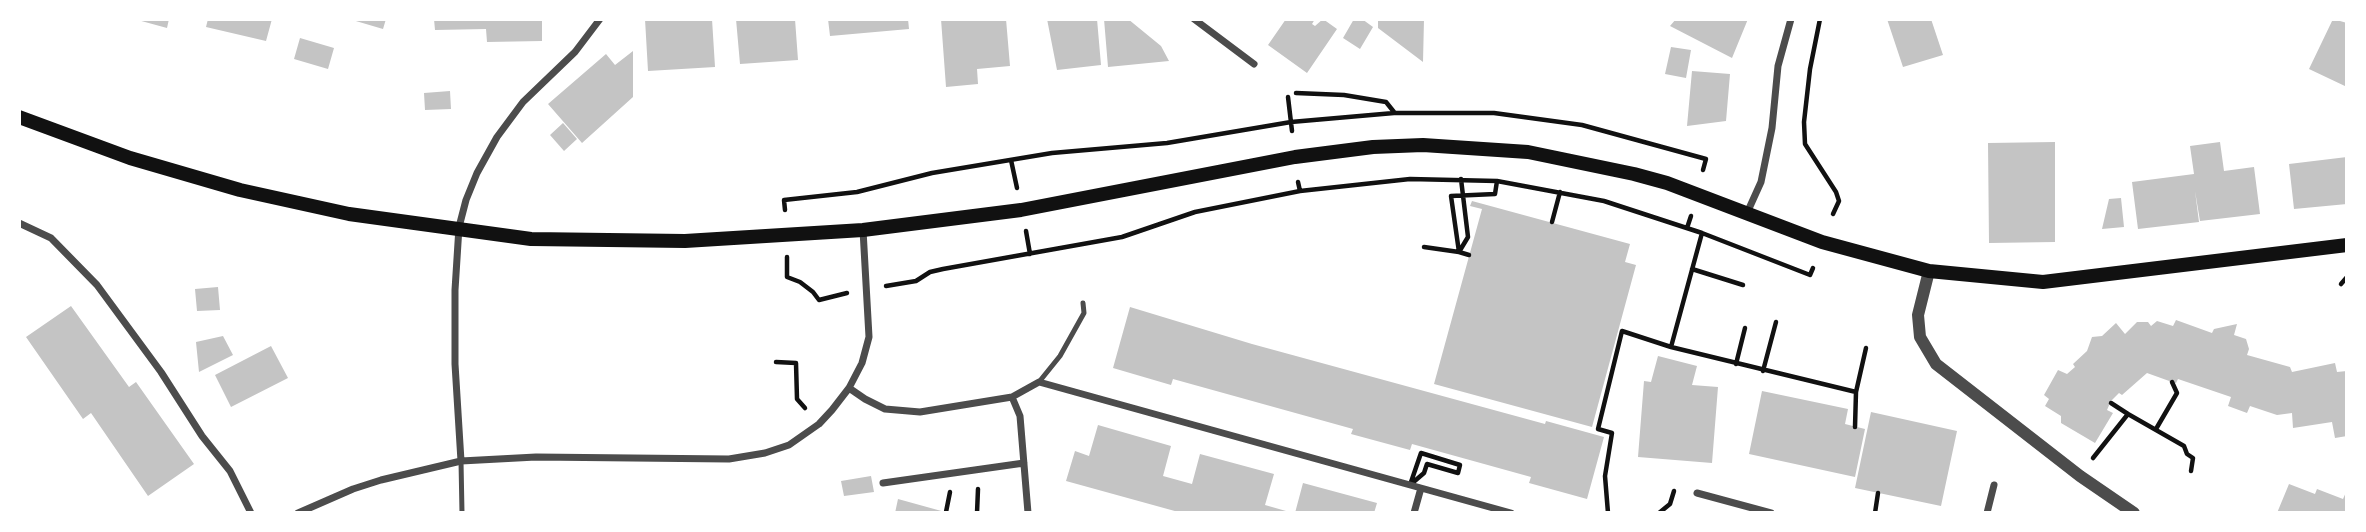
<!DOCTYPE html>
<style>
body{margin:0}
#map{position:relative;width:2366px;height:532px;overflow:hidden;background:#fff;font-family:Karla,sans-serif}
canvas{display:block}
.frame{position:absolute;inset:0;border:21px solid #fff;pointer-events:none}
</style>
<div id="map">
<canvas width="2366" height="532"></canvas>
<div class="frame"></div>
</div>
<script>
const g = document.querySelector('canvas').getContext('2d');
g.lineJoin = 'round';
function fill(path, color) { g.fillStyle = color; g.fill(path, 'evenodd'); }
const toPath = rows => new Path2D(rows.map(r => 'M' + r).join(''));
function trace(path, color, width, dash) { g.strokeStyle = color; g.lineWidth = width; g.lineCap = dash ? 'butt' : 'round'; g.setLineDash(dash || []); g.stroke(path); }
fill(toPath([
 [134,19,169,19,167,28],
 [208,19,272,19,266,41,206,27],
 [349,19,386,19,383,29],
 [434,19,542,19,542,41,487,42,486,29,435,30],
 [645,19,712,19,715,67,648,71],
 [736,19,795,19,798,60,740,64],
 [828,19,908,19,909,29,830,36],
 [941,19,1006,19,1010,66,977,69,978,84,946,87],
 [1047,19,1097,19,1101,65,1057,70],
 [1104,19,1128,19,1161,46,1169,61,1108,67],
 [1286,19,1315,19,1312,24,1315,26,1323,19,1337,29,1307,73,1268,45],
 [1354,19,1362,19,1373,27,1360,49,1343,38],
 [1378,19,1424,19,1423,62,1378,28],
 [1676,19,1748,19,1732,58,1670,26],
 [1887,19,1931,19,1943,55,1903,67],
 [2333,19,2347,23,2347,87,2309,69],
 [300,38,334,48,328,69,294,59],
 [1671,47,1691,50,1686,78,1665,74],
 [633,51,633,97,582,143,548,104,606,54,615,65],
 [1692,71,1730,74,1726,121,1687,126],
 [450,91,451,109,425,110,424,93],
 [563,123,577,139,564,151,550,135],
 [2055,142,2055,242,1989,243,1988,143],
 [2220,142,2224,171,2254,167,2260,214,2200,221,2195,191,2199,222,2138,229,2132,182,2194,174,2190,146],
 [2347,157,2347,204,2294,209,2289,164],
 [2121,198,2124,227,2102,229,2109,199],
 [1472,201,1630,244,1625,262,1636,265,1592,427,1434,384,1482,209,1470,206],
 [218,287,220,310,197,311,195,289],
 [71,306,129,387,136,382,194,464,148,496,91,413,83,419,26,337],
 [1130,307,1252,344,1545,424,1546,421,1604,437,1587,499,1529,483,1531,477,1412,444,1410,450,1351,434,1353,429,1173,379,1171,385,1113,368],
 [2176,320,2212,333,2214,329,2237,324,2234,335,2246,339,2249,349,2247,355,2290,367,2292,372,2335,363,2337,372,2347,371,2347,436,2335,438,2332,422,2293,428,2292,413,2277,415,2250,406,2247,413,2228,406,2231,397,2178,379,2176,383,2172,382,2147,373,2122,395,2119,393,2111,401,2107,410,2113,413,2095,443,2061,423,2061,416,2045,406,2049,399,2044,395,2058,370,2067,374,2075,367,2073,364,2087,351,2092,337,2102,336,2116,323,2125,334,2137,322,2148,322,2151,326,2157,321,2173,326],
 [223,336,233,355,199,372,196,342],
 [271,346,288,378,231,407,215,375],
 [1658,356,1697,366,1692,385,1718,387,1712,463,1638,457,1644,381,1651,382],
 [1762,391,1848,409,1845,424,1865,429,1855,477,1749,454],
 [1871,412,1957,431,1941,506,1855,488],
 [1098,425,1171,446,1163,476,1192,484,1200,454,1274,474,1265,505,1293,513,1182,513,1066,481,1075,451,1089,456],
 [871,476,874,492,844,496,841,481],
 [1303,483,1377,503,1374,513,1295,513],
 [2289,484,2315,494,2317,489,2343,499,2347,490,2347,513,2277,513],
 [898,499,945,512,945,513,895,513]
]), '#c4c4c4');
trace(toPath([
 [1820,19,1810,69,1804,122,1805,144,1836,192,1839,201,1833,214],
 [1296,93,1344,95,1386,102,1394,112],
 [1288,97,1292,131],
 [1011,160,1017,188],
 [1461,179,1468,237,1459,252,1469,255],
 [1298,182,1300,191,1410,179,1497,181,1604,201,1702,233,1810,275,1813,268],
 [785,210,784,200,857,192,932,173,1052,153,1167,143,1291,122,1394,113,1494,113,1582,125,1706,159,1703,170],
 [1552,222,1560,192],
 [1687,228,1691,216],
 [1026,231,1030,254],
 [1702,233,1671,347,1856,392],
 [1424,247,1459,252,1451,196,1495,194,1497,181],
 [787,257,787,277,800,282,813,292,819,300,847,293],
 [1692,269,1743,285],
 [2341,284,2347,277],
 [886,286,916,281,930,272,943,269,1122,237,1195,212,1300,191],
 [776,362,796,363,797,399,805,408],
 [1736,364,1745,328],
 [1763,371,1776,322],
 [2111,403,2128,414],
 [1855,427,1856,392,1866,348],
 [2156,429,2177,393,2172,382],
 [1421,453,1460,465,1458,473,1427,464,1424,473,1410,485,1421,453],
 [2093,458,2128,414,2184,446,2187,454,2193,458,2191,471],
 [946,512,950,492],
 [977,513,978,489],
 [1608,513,1605,476,1612,433,1598,429,1622,331,1671,347],
 [1659,513,1670,504,1674,491],
 [1875,513,1878,493]
]), '#111', 4.5);
trace(toPath([
 [1039,382,1060,356,1084,313,1083,303],
 [461,461,462,513]
]), '#4c4c4c', 5);
trace(toPath([
 [1194,19,1254,64],
 [1747,213,1761,182,1772,128,1778,66,1791,19],
 [19,223,51,238,97,285,161,372,202,436,230,471,251,513],
 [849,388,865,399,885,409,920,412,1012,397,1039,382,1511,513],
 [1012,397,1020,416,1028,513],
 [461,461,455,364,455,290,459,227,466,200,477,173,497,137,523,102,575,52,600,19],
 [883,483,1024,463],
 [1697,493,1771,513],
 [298,513,353,489,381,480,461,461,536,457,729,459,765,453,789,445,819,424,832,410,849,388,862,363,869,337,863,230],
 [1414,513,1421,488],
 [1987,513,1994,485]
]), '#4c4c4c', 7);
trace(toPath([
 [1929,271,1918,315,1920,337,1936,364,2080,476,2134,513]
]), '#4c4c4c', 12);
trace(toPath([
 [19,117,130,158,240,190,349,214,531,239,685,241,863,230,1021,210,1295,157,1373,147,1423,145,1528,152,1634,174,1667,183,1822,242,1929,271,2043,282,2347,245]
]), '#111', 14);
</script>
